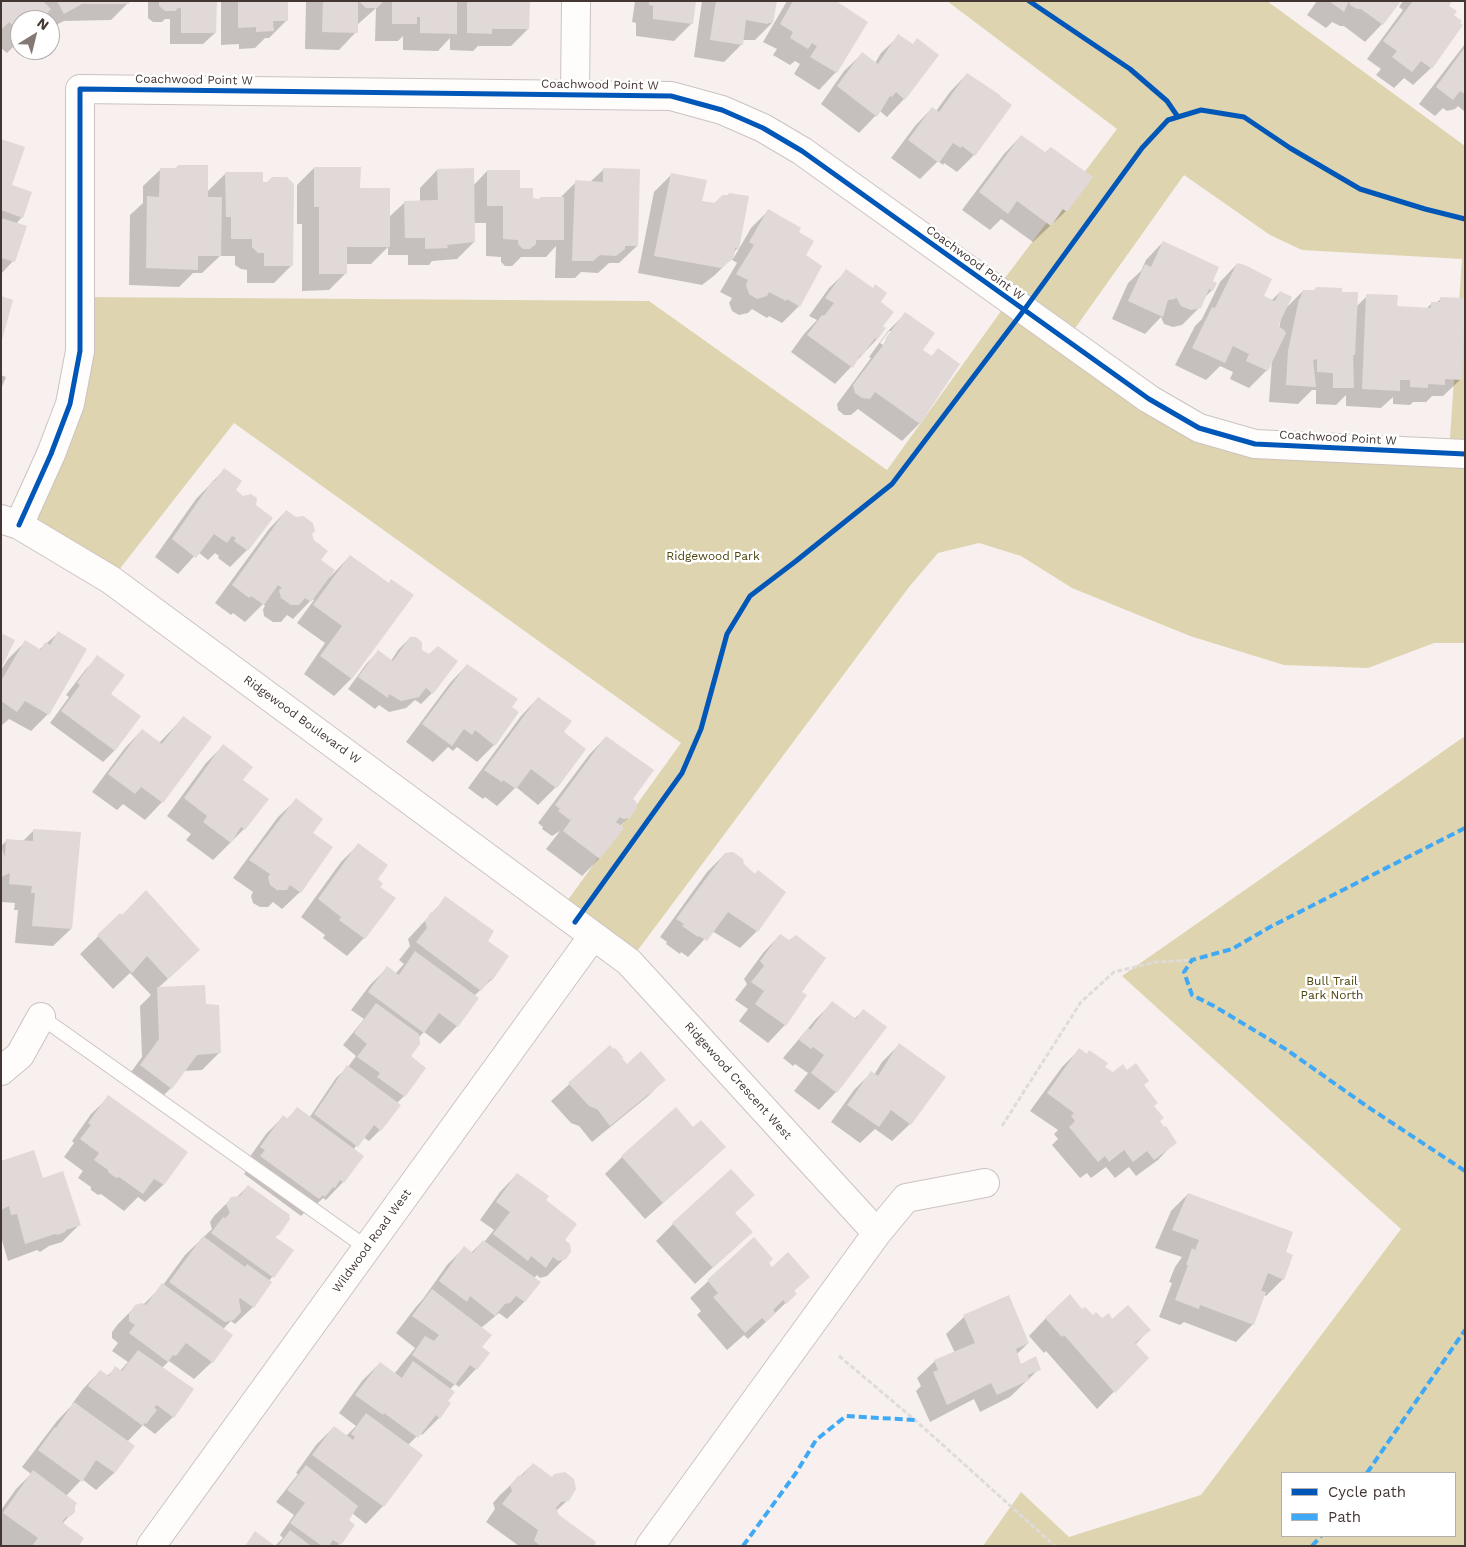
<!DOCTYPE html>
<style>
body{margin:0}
#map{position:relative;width:1466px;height:1547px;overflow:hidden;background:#f7f0ee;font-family:"Work Sans",sans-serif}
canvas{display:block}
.frame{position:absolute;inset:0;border:2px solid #443733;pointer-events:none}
.legend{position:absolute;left:1281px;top:1472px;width:175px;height:65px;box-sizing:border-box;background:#fff;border:1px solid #b4afad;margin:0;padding:6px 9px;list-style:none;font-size:15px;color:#443733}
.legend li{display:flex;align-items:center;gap:10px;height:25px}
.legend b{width:25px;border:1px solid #b4afad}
.north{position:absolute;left:10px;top:10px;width:50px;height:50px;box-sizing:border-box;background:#fff;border:1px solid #b4afad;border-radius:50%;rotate:36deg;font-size:14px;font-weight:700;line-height:20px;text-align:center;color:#443733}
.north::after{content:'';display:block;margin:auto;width:18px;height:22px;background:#837874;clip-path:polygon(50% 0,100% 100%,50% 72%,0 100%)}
</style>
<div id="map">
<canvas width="1466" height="1547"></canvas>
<div class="frame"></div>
<ul class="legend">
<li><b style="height:6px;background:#0057b8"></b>Cycle path</li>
<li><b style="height:6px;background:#3fa9f5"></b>Path</li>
</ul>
<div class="north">N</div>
</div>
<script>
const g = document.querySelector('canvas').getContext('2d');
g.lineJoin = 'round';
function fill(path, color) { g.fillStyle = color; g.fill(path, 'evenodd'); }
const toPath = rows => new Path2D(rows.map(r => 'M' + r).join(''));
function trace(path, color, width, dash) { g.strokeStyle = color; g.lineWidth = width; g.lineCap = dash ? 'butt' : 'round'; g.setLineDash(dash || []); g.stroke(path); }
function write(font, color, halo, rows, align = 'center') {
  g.font = font + ' "Work Sans",sans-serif'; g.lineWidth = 5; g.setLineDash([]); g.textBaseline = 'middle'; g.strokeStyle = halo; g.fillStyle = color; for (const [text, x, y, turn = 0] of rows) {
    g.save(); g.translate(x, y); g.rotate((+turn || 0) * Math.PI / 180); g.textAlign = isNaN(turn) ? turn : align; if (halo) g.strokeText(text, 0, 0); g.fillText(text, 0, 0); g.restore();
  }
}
fill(toPath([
 [947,1,1267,1,1465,146,1465,643,1434,643,1368,668,1284,665,1190,636,1072,588,1021,556,979,543,938,553,909,587,629,962,560,911,681,743,234,423,111,580,19,525,51,454,80,297,649,301,887,470,1009,300,996,290,1117,129],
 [1184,175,1270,235,1302,250,1462,259,1449,453,1199,428,1066,341],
 [1465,736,1465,1546,983,1546,1021,1492,1069,1537,1201,1495,1401,1229,1122,976],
 [1282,1473,1455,1473,1455,1536,1282,1536]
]), '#dfd4b0');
fill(toPath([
 [1,1,128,1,128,3,111,20,64,21,50,28,50,20,20,20,20,40,7,53,1,48],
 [148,1,216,1,215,33,203,44,170,44,170,19,165,19,162,22,153,22,148,18],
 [221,1,288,1,286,21,269,38,265,38,255,48,239,49,239,44,221,45],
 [306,1,529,1,528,29,511,46,478,46,473,51,450,50,450,38,438,51,403,50,403,36,398,41,375,41,376,8,357,25,356,32,339,50,305,49],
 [635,1,694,1,692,23,674,41,636,36,636,23,632,22],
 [702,1,775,1,772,23,755,40,742,40,742,44,724,62,694,57],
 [787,1,834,1,866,22,836,72,819,90,794,74,800,64,795,61,790,65,773,55,777,49,763,42],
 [1317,1,1399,1,1382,24,1365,42,1344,26,1340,26,1332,22,1326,28,1307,15],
 [1403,1,1450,1,1431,68,1413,85,1404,78,1394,88,1376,75,1381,69,1367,59,1403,10,1399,7],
 [899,36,904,99,887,117,880,111,859,133,821,104,844,71,862,54,875,63,881,53],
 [1465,44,1465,112,1458,106,1455,109,1447,111,1443,108,1435,116,1419,104],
 [967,74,974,155,957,172,944,163,943,165,938,161,920,179,891,158,915,126,932,108,936,111,950,92],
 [1021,136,1066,211,1033,242,1001,219,990,230,962,210,1004,154],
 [1,141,10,186,22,217,16,224,13,261,1,274],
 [178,166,207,192,226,173,262,183,292,265,274,283,247,283,247,270,241,269,235,265,235,256,220,256,202,273,193,273,179,287,129,285,130,215,143,203,143,186,161,169,175,169],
 [314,168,359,189,388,218,405,202,420,202,420,188,437,170,473,186,487,171,519,189,531,200,539,200,541,198,560,198,576,182,590,182,604,169,637,246,619,263,609,263,598,273,581,272,575,278,555,278,556,246,546,257,521,257,512,266,505,266,501,262,501,257,486,256,486,223,474,223,474,242,457,259,432,261,429,265,408,265,408,255,388,255,388,247,371,264,346,264,346,273,329,290,302,291,302,224,297,224,297,185],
 [672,174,701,202,714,204,719,199,738,248,733,253,733,259,751,228,769,210,797,233,805,255,799,306,782,323,769,316,767,318,752,309,748,313,739,315,732,311,729,303,732,298,720,292,737,263,731,259,715,275,702,285,638,273,654,192],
 [1163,242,1211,281,1212,290,1203,299,1200,307,1182,325,1173,327,1164,324,1161,317,1145,334,1112,319,1128,283,1141,271,1146,260],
 [1237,264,1263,296,1271,301,1280,292,1286,308,1303,291,1314,291,1316,288,1340,293,1356,307,1367,296,1396,308,1426,309,1432,303,1436,303,1441,299,1461,379,1443,396,1432,396,1426,402,1413,402,1410,405,1393,404,1393,397,1381,408,1346,406,1346,395,1336,405,1316,404,1316,390,1312,390,1298,404,1269,402,1272,359,1267,370,1249,388,1230,379,1233,372,1220,366,1206,380,1175,365,1195,326,1202,319,1220,282],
 [1281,319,1279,328,1277,327],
 [847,271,872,289,879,302,881,326,877,339,835,384,791,352,804,334,817,320,809,316,829,288],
 [905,314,922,350,931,357,938,349,958,364,919,424,902,441,858,409,851,415,844,415,838,410,837,404,871,358,869,357,888,331],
 [889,331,892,331,883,345,880,343],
 [1,375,6,377,1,389],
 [224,470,234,490,247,550,230,567,218,558,219,556,215,553,208,560,198,552,178,574,155,557,196,499],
 [286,511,311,534,319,560,330,577,350,556,388,584,352,678,334,696,304,674,325,643,297,623,314,600,312,599,293,619,287,615,281,622,273,622,264,616,263,609,265,606,263,604,245,622,233,613,231,615,215,603,269,529],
 [58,633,48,714,31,731,9,719,1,726,1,670,8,659,25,642,39,650],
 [410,638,421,650,432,693,421,704,415,700,406,708,389,712,379,705,375,709,348,689,367,663,378,652,391,661,398,650],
 [98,657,109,694,139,717,114,751,103,762,50,723,69,697,66,695,86,669],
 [467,665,510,707,494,745,477,762,457,747,453,751,448,747,433,762,406,742,450,683],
 [538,698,557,786,538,805,516,787,497,806,485,797,483,799,468,788,521,716],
 [183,718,162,802,145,820,123,804,117,810,92,792,125,748,142,730,159,743],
 [606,737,631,799,629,817,619,827,622,829,599,859,582,876,546,849,560,831,552,836,542,829,543,827,538,823,589,755],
 [223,746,241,781,244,829,213,860,186,840,191,834,167,816,206,763],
 [296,800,312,834,300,892,282,909,273,902,268,907,260,907,253,903,251,896,253,892,233,878,278,817],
 [34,830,80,833,71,929,53,946,15,943,18,910,14,910,15,903,1,902,1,846,7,840,23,841],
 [358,845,376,880,364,938,347,956,323,938,325,935,301,917,341,862],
 [725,854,757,931,740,948,712,931,688,957,681,952,680,954,666,944,667,942,660,937,707,872],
 [446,898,486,941,507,956,491,980,474,996,457,1026,440,1044,424,1032,418,1038,409,1057,404,1096,397,1103,380,1130,369,1141,363,1137,353,1150,362,1156,343,1182,326,1200,323,1198,307,1214,305,1212,301,1216,244,1174,248,1168,244,1165,266,1134,283,1117,286,1120,297,1109,309,1118,336,1078,348,1067,356,1056,343,1045,364,1019,351,1010,370,985,387,968,395,974,404,964,399,960,410,946,408,939],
 [120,915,181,967,158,988,204,1005,220,1052,202,1070,183,1071,171,1088,153,1106,123,1083,142,1057,140,1006,151,995,130,973,113,989,80,954],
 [780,935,801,992,785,1025,768,1043,739,1021,748,1009,735,1000,747,984,744,979,763,953],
 [832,1003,854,1019,863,1011,836,1092,819,1110,794,1091,808,1073,795,1064,793,1066,783,1058,815,1020],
 [899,1045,944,1077,910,1124,892,1141,875,1129,860,1143,831,1122,854,1090,871,1073,874,1075,882,1062],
 [610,1047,627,1066,664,1080,647,1097,592,1142,579,1126,571,1123,551,1101],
 [1079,1050,1086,1055,1090,1051,1104,1067,1113,1074,1143,1085,1159,1122,1175,1142,1158,1160,1136,1176,1129,1167,1115,1178,1106,1167,1091,1178,1087,1173,1080,1178,1052,1145,1058,1139,1054,1134,1058,1130,1030,1111,1062,1067],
 [109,1097,186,1153,163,1185,145,1202,138,1197,124,1211,101,1194,98,1195,91,1190,91,1187,78,1178,83,1171,64,1157,74,1143,72,1141,91,1114],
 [622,1157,707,1164,645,1219,605,1174],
 [1,1163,42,1180,79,1225,62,1242,49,1246,40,1252,37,1250,8,1261,1,1237],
 [517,1174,544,1200,563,1240,565,1258,547,1276,540,1278,537,1275,534,1278,539,1282,524,1302,507,1319,499,1313,481,1328,480,1348,488,1353,476,1369,459,1387,455,1384,449,1390,446,1402,449,1404,439,1418,422,1435,420,1433,408,1445,422,1455,383,1506,366,1524,352,1513,348,1520,338,1546,275,1546,283,1538,280,1535,294,1515,276,1502,298,1474,296,1473,316,1445,334,1427,346,1436,356,1426,339,1413,362,1381,380,1363,394,1374,415,1348,396,1333,415,1308,423,1299,447,1265,464,1248,471,1253,483,1241,484,1242,494,1230,480,1220,500,1192],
 [248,1186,278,1234,274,1238,292,1251,269,1281,253,1307,235,1324,231,1321,223,1329,231,1336,212,1362,194,1379,169,1361,162,1368,173,1417,155,1434,143,1425,127,1442,133,1446,114,1473,96,1490,82,1479,66,1496,70,1515,62,1524,77,1546,1,1546,1,1510,16,1489,31,1474,22,1467,57,1421,73,1404,72,1404,83,1389,100,1371,107,1376,116,1368,120,1371,128,1362,112,1351,118,1343,112,1338,112,1332,118,1324,136,1306,143,1305,163,1285,185,1255,212,1229,210,1222,214,1216,232,1198,237,1197],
 [1188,1194,1284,1252,1283,1279,1266,1296,1264,1295,1253,1324,1236,1342,1184,1322,1180,1325,1159,1317,1172,1283,1169,1282,1175,1267,1182,1257,1155,1248,1171,1211],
 [734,1214,751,1232,695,1284,656,1241,673,1224],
 [754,1239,767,1263,795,1294,748,1339,744,1335,727,1350,697,1315,701,1311,690,1298],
 [1082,1311,1101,1320,1112,1320,1149,1330,1135,1345,1147,1358,1097,1409,1046,1351,1044,1353,1029,1336,1046,1318],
 [964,1317,1028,1343,1017,1354,1020,1365,1039,1369,1010,1397,980,1412,974,1399,930,1422,916,1391,921,1386,917,1378,935,1361,955,1353,946,1334],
 [533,1464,568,1500,556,1511,558,1515,592,1546,519,1546,486,1522,495,1509,493,1503,500,1495]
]), '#0003');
fill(toPath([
 [1,1,43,1,51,9,41,20,20,20,20,32,9,22,1,30],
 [57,1,129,1,129,4,82,4,64,14],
 [159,1,217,1,216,33,181,33,181,8,178,8,175,11,165,11,159,6],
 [238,1,288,1,288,21,273,21,274,31,256,32,256,27,238,28],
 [323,1,358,1,358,33,322,32],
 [359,1,384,1,377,8,366,8],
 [392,1,457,1,457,34,420,33,420,17,417,17,417,24,392,24],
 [467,1,530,1,529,29,492,29,492,34,467,33],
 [649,1,696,1,693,24,653,19,653,6,649,5],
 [716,1,777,1,773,23,768,23,768,24,746,20,743,45,710,40],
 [793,1,836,1,868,22,837,73,810,57,817,46,812,43,808,49,790,38,793,32,780,24],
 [1329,1,1349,1,1344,12],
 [1349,1,1401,1,1383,25,1361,9,1357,9,1350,5],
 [1413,1,1452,1,1449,6,1457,11,1454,15,1462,21,1460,23,1463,25,1432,69,1421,61,1412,72,1392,57,1397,51,1383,41],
 [898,34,913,44,917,38,939,55,905,100,896,92,892,97,890,96,877,117,837,86,862,52,878,64],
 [1465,47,1465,94,1460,91,1453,100,1436,87],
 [967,73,1000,95,1000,96,1012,105,975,156,962,146,961,148,953,143,939,163,908,140,932,107,939,112],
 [1021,135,1045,152,1051,147,1093,177,1067,212,1063,209,1051,226,1017,201,1008,214,979,192],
 [1,139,25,147,12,185,32,192,23,218,1,210],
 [178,165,208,165,208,197,222,197,221,256,198,256,198,270,146,268,147,196,159,197,160,168,177,168],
 [314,167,361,167,360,188,390,188,390,247,347,247,347,274,319,274,319,207,314,207],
 [474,168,475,242,447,245,448,248,425,249,425,238,405,238,404,201,438,200,437,169],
 [603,168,640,169,638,246,625,246,625,249,616,256,600,255,593,261,572,261,575,180,603,182],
 [487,170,520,170,520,188,533,188,533,198,540,199,540,197,564,197,564,240,536,240,536,244,530,249,523,249,518,244,518,240,503,239,503,206,487,206],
 [225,172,263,172,263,182,267,182,272,177,287,177,294,184,293,266,264,266,264,253,258,253,252,247,252,239,231,239,231,217,226,217],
 [671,173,707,180,702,201,716,203,719,198,723,195,728,195,729,193,749,196,739,249,735,248,734,258,721,268,654,256],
 [768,209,801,228,799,232,814,241,806,255,822,266,800,307,787,299,786,301,769,292,767,296,757,299,749,294,746,285,748,280,736,274,754,245,749,242],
 [1,218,27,226,15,262,1,258],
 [1163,241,1219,267,1213,281,1217,283,1213,291,1209,289,1201,308,1191,310,1181,306,1176,297,1175,299,1168,300,1163,317,1128,301,1145,264,1151,267],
 [1237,263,1245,265,1272,279,1264,296,1275,301,1280,291,1292,297,1278,326,1284,330,1286,333,1268,371,1246,361,1249,354,1233,346,1225,363,1192,348,1212,307,1215,308],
 [846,269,873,288,875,284,887,293,881,302,894,312,883,326,886,328,877,340,875,338,862,356,860,355,853,368,807,335,822,315,824,316,834,303,825,298],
 [1316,287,1342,288,1342,292,1358,292,1355,355,1353,355,1354,388,1333,388,1333,373,1317,372,1317,359,1313,360,1316,387,1286,385,1288,351,1299,299,1300,299,1303,290,1315,290],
 [1366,294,1398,295,1397,306,1431,308,1431,302,1440,302,1440,297,1465,298,1462,380,1445,379,1445,385,1428,384,1428,388,1410,387,1410,380,1400,380,1400,391,1362,389],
 [1,296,13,300,2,340,1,339],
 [905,312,935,333,923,350,932,356,938,348,960,364,920,424,875,392,870,399,862,398,855,393,853,385,887,340,885,339],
 [224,468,242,481,236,490,243,496,251,494,257,498,256,505,273,518,248,551,234,541,236,538,232,536,227,543,214,534,196,558,172,539,213,480,215,481],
 [286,510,296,517,303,516,313,523,315,531,312,534,314,540,328,551,321,560,335,570,311,602,305,598,299,605,291,605,281,598,279,590,282,588,278,585,264,605,251,596,249,598,232,585],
 [350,555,389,583,391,579,414,595,352,679,320,656,342,626,313,605],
 [58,631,87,649,49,715,25,701,17,712,1,701,1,681,25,640,41,650,45,642,50,645],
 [1,633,15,640,1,669],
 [410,637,416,637,422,642,422,650,429,654,438,646,458,661,433,694,426,688,419,697,401,701,389,694,388,698,358,677,378,650,393,661],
 [97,655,125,675,111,694,141,716,115,751,61,711,80,685,77,683],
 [467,664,518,699,512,707,519,712,495,746,475,730,472,735,464,729,452,746,422,724],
 [538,697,572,721,564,732,586,749,558,787,556,788,531,769,516,789,503,780,502,782,484,770],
 [183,716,212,737,163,803,141,787,135,794,108,774,142,729,162,744],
 [606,736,654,770,633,799,636,801,637,808,630,818,623,819,620,817,616,822,624,828,600,859,563,831,573,817,570,820,558,811,560,809,555,805],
 [223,744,253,767,243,780,269,799,245,830,241,827,231,843,203,822,207,816,184,798],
 [296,798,323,819,313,833,333,847,301,893,290,885,287,890,277,890,270,885,268,877,270,874,249,860],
 [33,829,81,832,72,929,32,926,35,893,31,893,32,886,9,884,10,873,1,877,1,847,5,857,6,839,33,841],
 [358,843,388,865,378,879,383,884,380,887,396,898,365,939,339,920,341,917,318,899],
 [733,852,743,859,744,864,755,874,758,870,786,892,758,932,728,912,707,941,699,936,698,937,682,926,684,924,676,919,725,853],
 [146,890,200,950,168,979,147,956,132,973,97,935,120,913,122,915],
 [445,896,494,931,488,941,509,956,492,981,490,979,481,991,416,942,427,928,425,921,431,912,435,911],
 [780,934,789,940,796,935,826,958,802,992,807,995,786,1026,755,1004,764,991,751,982,764,966,760,961],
 [415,951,479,998,458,1027,439,1013,424,1033,368,992,387,966,399,975],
 [205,985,206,1004,219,1005,221,1053,197,1055,172,1089,140,1065,159,1039,157,987],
 [832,1001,856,1019,863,1009,887,1027,837,1093,811,1073,824,1055,813,1047,811,1049,799,1040,808,1028,810,1030],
 [376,1003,419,1034,420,1044,411,1056,426,1068,405,1097,377,1077,380,1073,357,1057,367,1044,354,1033],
 [899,1043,946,1077,911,1125,891,1110,879,1127,847,1105,871,1071,878,1076],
 [610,1045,613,1049,615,1048,623,1057,622,1058,627,1064,641,1051,666,1080,610,1126,597,1109,589,1106,568,1083],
 [1079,1048,1087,1054,1089,1050,1108,1063,1105,1067,1113,1072,1123,1064,1127,1070,1136,1063,1149,1081,1144,1085,1158,1103,1154,1106,1164,1118,1160,1121,1164,1127,1166,1126,1177,1143,1154,1160,1147,1151,1133,1162,1124,1150,1109,1162,1105,1156,1098,1162,1069,1127,1075,1121,1071,1116,1074,1113,1047,1093],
 [347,1065,401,1105,381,1131,374,1125,358,1147,314,1114],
 [108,1095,188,1152,164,1185,154,1179,143,1194,119,1177,116,1178,108,1172,108,1170,94,1160,99,1153,80,1139,91,1125,88,1123],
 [297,1107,364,1156,344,1183,340,1180,335,1188,333,1187,325,1197,323,1195,319,1199,260,1156,265,1150,260,1147,283,1115,288,1119],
 [676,1107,693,1127,701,1120,726,1147,663,1203,621,1156],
 [34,1150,43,1178,63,1171,81,1225,66,1230,65,1232,58,1235,55,1234,25,1244,17,1214,11,1215,9,1206,1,1210,1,1161],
 [731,1169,755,1195,735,1213,753,1232,713,1268,672,1223],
 [517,1173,549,1196,546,1200,577,1224,565,1240,570,1244,571,1252,566,1259,558,1261,553,1257,546,1268,531,1256,528,1261,493,1234,510,1212,496,1202],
 [248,1185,290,1215,289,1217,290,1219,279,1235,277,1234,275,1237,294,1250,274,1278,211,1233,223,1217,225,1218,230,1213,226,1204,231,1197,240,1196],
 [1188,1193,1293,1232,1286,1252,1293,1255,1284,1280,1268,1273,1261,1291,1266,1292,1254,1325,1200,1305,1199,1309,1175,1300,1188,1265,1186,1265,1192,1248,1195,1250,1199,1240,1172,1230],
 [203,1236,245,1267,247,1264,272,1282,254,1308,240,1298,239,1300,241,1312,234,1320,225,1322,169,1282],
 [754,1237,773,1259,769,1263,772,1267,788,1252,810,1277,794,1291,797,1294,786,1304,783,1300,773,1310,776,1313,766,1322,762,1318,745,1333,713,1297,718,1293,707,1280],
 [483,1240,541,1282,525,1302,516,1296,510,1303,505,1304,495,1316,470,1296,467,1302,439,1281,464,1246,473,1253],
 [162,1283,233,1335,213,1363,186,1343,176,1356,173,1355,168,1362,129,1333,135,1325,129,1321,129,1314,135,1305,142,1303,146,1305],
 [432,1289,492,1335,482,1347,490,1353,477,1370,470,1365,455,1385,412,1355,425,1336,434,1341,439,1335,412,1316],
 [1070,1294,1082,1309,1085,1307,1093,1315,1096,1312,1102,1318,1109,1313,1112,1319,1128,1305,1151,1330,1135,1343,1149,1358,1115,1393,1064,1335,1062,1337,1045,1318],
 [1009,1295,1029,1343,1016,1349,1021,1364,1036,1356,1041,1370,1028,1375,1029,1380,997,1395,991,1383,947,1405,933,1372,938,1370,934,1360,975,1343,963,1315],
 [138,1350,194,1389,174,1418,157,1405,154,1407,157,1410,146,1424,144,1423,143,1426,88,1386,100,1370,109,1376,115,1366,122,1371],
 [413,1361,455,1392,448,1401,451,1403,440,1419,436,1415,418,1438,384,1413,383,1415,355,1395,380,1362,402,1378],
 [74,1402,135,1446,115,1473,96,1460,82,1482,38,1450,55,1427,56,1428],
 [366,1413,423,1455,384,1507,312,1455,334,1426,353,1440,355,1437,351,1434],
 [533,1463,552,1477,554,1474,565,1472,574,1479,576,1489,569,1501,561,1502,556,1508,559,1515,596,1542,594,1546,541,1546,534,1541,538,1530,502,1504,512,1491,510,1485,518,1476,523,1475],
 [306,1465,358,1506,349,1520,355,1525,341,1545,333,1540,329,1546,322,1546,290,1523,305,1503,287,1490],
 [33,1470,77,1503,75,1506,75,1512,71,1516,66,1517,62,1522,84,1538,79,1546,32,1546,38,1538,3,1513],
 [290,1530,311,1546,278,1546],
 [255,1531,275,1546,245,1546]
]), '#e1d8d8');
const lane = toPath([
 [41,1017,367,1248]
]);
const street = toPath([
 [575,94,576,1],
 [1,519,19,525,111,580,629,962,877,1233,650,1546],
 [19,525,51,454,70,404,80,351,80,89,671,96,722,110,763,128,802,151,1149,399,1199,428,1255,444,1465,454],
 [1,1071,20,1055,41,1017],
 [877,1233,906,1198,985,1183],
 [151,1546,593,936]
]);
trace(lane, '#ccc3c0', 16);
trace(street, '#ccc3c0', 30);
trace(toPath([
 [1002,1126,1081,1002,1114,972,1156,962,1192,960],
 [839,1356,915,1420,1055,1546]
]), '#dedbda', 3, [5, 2.5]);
trace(lane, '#fefdfc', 14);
trace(street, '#fefdfc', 28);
trace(toPath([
 [1465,828,1270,927,1232,949,1192,960,1184,972,1192,995,1214,1006,1287,1050,1368,1107,1465,1171],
 [1367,1473,1465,1330],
 [743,1546,796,1473,816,1440,846,1416,915,1420],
 [1312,1546,1321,1536]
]), '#3fa9f5', 4, [8, 4]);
trace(toPath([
 [1029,1,1130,69,1167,101,1178,117],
 [19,525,51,454,70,404,80,351,80,89,671,96,722,110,763,128,802,151,1149,399,1199,428,1255,444,1465,454],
 [575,922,682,773,701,729,727,634,750,596,796,561,892,484,1024,310,1142,148,1168,120,1201,110,1244,117,1290,148,1360,189,1425,209,1465,219]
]), '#0057b8', 5);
write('12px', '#443733', '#fff', [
 ["Coachwood Point W",194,80,1],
 ["Coachwood Point W",600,85,1],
 ["Coachwood Point W",975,263,36],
 ["Coachwood Point W",1338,438,3],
 ["Ridgewood Boulevard W",302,720,36],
 ["Ridgewood Crescent West",738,1081,48],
 ["Wildwood Road West",372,1241,-54]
]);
write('12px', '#4e4410', '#fff', [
 ["Ridgewood Park",713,556],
 ["Bull Trail",1332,981],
 ["Park North",1332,995]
]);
</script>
